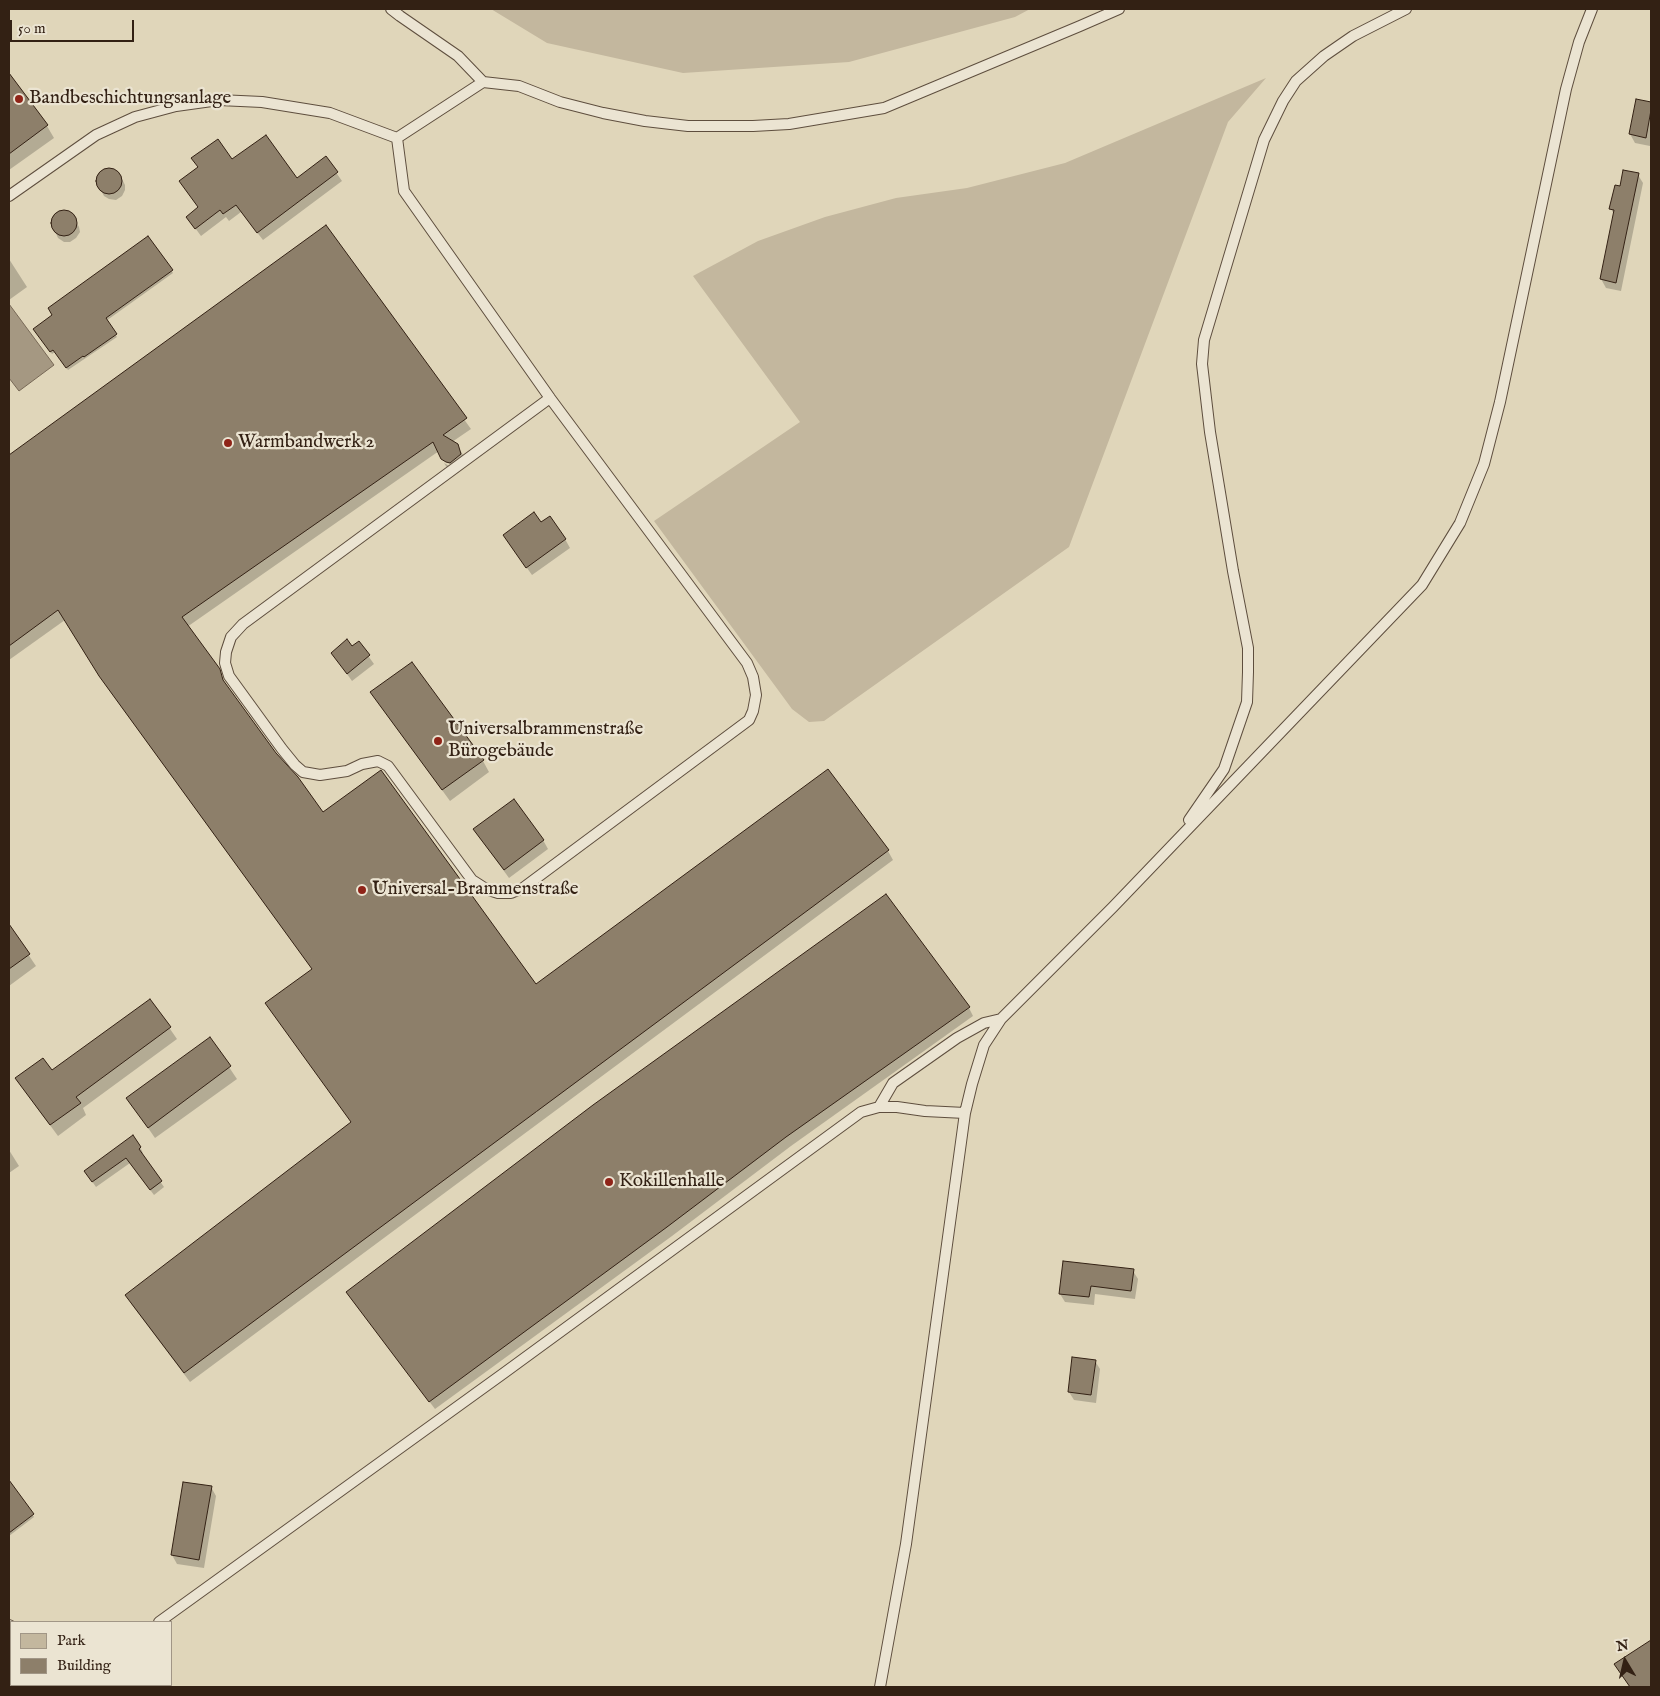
<!DOCTYPE html>
<meta charset="utf-8">
<style>
body{margin:0}
#map{position:relative;width:1660px;height:1696px;overflow:hidden;background:#e0d6ba;font-family:"IM FELL English",serif}
canvas{display:block}
.frame{position:absolute;inset:0;border:10px solid #332114;pointer-events:none}
.legend{position:absolute;left:10px;top:1621px;width:162px;height:65px;box-sizing:border-box;background:#ebe4d2;border:1px solid #a19686;margin:0;padding:6px 9px;list-style:none;font-size:15px;color:#332114}
.legend li{display:flex;align-items:center;gap:10px;height:25px}
.legend b{width:25px;border:1px solid #a19686}
.north{position:absolute;left:1600px;top:1636px;width:50px;height:50px;-webkit-text-stroke:4px #ebe4d2;paint-order:stroke;rotate:351deg;font-size:14px;font-weight:700;line-height:20px;text-align:center;color:#332114}
.north::after{content:'';display:block;margin:auto;width:18px;height:22px;background:#332114;clip-path:polygon(50% 0,100% 100%,50% 72%,0 100%)}
.scale{position:absolute;left:10px;top:20px;width:124px;height:22px;box-sizing:border-box;border:2px solid #332114;border-top:0;padding-left:6px;font-size:15px;line-height:18px;white-space:nowrap;color:#332114;-webkit-text-stroke:4px #ebe4d2;paint-order:stroke}
</style>
<div id="map">
<canvas width="1660" height="1696"></canvas>
<div class="frame"></div>
<ul class="legend">
<li><b style="height:14px;background:#c3b79e"></b>Park</li>
<li><b style="height:14px;background:#8d7f6a"></b>Building</li>
</ul>
<div class="north">N</div>
<div class="scale">50 m</div>
</div>
<script>
const g = document.querySelector('canvas').getContext('2d');
g.lineJoin = 'round';
function fill(path, color) { g.fillStyle = color; g.fill(path, 'evenodd'); }
const toPath = rows => new Path2D(rows.map(r => 'M' + r).join(''));
function trace(path, color, width, dash) { g.strokeStyle = color; g.lineWidth = width; g.lineCap = dash ? 'butt' : 'round'; g.setLineDash(dash || []); g.stroke(path); }
function write(font, color, halo, rows, align = 'center') {
  g.font = font + ' "IM FELL English",serif'; g.lineWidth = 4.5; g.setLineDash([]); g.textBaseline = 'middle'; g.strokeStyle = halo; g.fillStyle = color; for (const [text, x, y, turn = 0] of rows) {
    g.save(); g.translate(x, y); g.rotate((+turn || 0) * Math.PI / 180); g.textAlign = isNaN(turn) ? turn : align; if (halo) g.strokeText(text, 0, 0); g.fillText(text, 0, 0); g.restore();
  }
}
fill(toPath([
 [491,9,1030,9,1015,17,849,62,683,73,547,43],
 [1266,78,1228,122,1069,547,824,721,809,722,792,709,654,521,800,422,693,276,758,241,825,217,896,198,967,188,1065,163]
]), '#c3b79e');
const water = toPath([
 [9,304,54,365,19,391,9,378,9,304]
]);
fill(water, '#a59882');
trace(water, '#776856', 1);
fill(toPath([
 [9,75,47,126,54,138,9,170],
 [1637,101,1651,104,1650,146,1635,143,1630,134],
 [326,158,342,181,263,240,241,212,229,221,226,217,201,236,187,217,199,208,199,168,193,159,232,160,296,180],
 [107,169,112,169,119,173,125,185,125,190,122,196,116,200,109,199,104,196,97,183,97,179,101,172],
 [1638,175,1643,183,1621,291,1606,288,1601,279,1615,216,1611,209],
 [62,211,66,212,73,215,79,227,80,232,76,238,70,242,64,242,58,238,52,225,52,221,55,215],
 [325,227,471,429,452,442,457,445,463,455,466,464,448,469,444,463,451,467,452,465,442,458,439,451,187,627,219,670,227,687,275,754,323,814,536,985,888,851,893,860,190,1382,132,1305,127,1295,352,1123,313,970,107,687,65,620,9,660,9,456],
 [148,238,173,273,106,321,117,337,68,370,55,352,52,354,35,329,54,316],
 [9,259,27,287,9,300],
 [541,524,565,539,570,548,532,575,504,536],
 [359,643,374,664,352,681,332,653,352,648],
 [372,693,483,761,489,772,450,801,379,704],
 [480,838,543,840,548,849,509,878],
 [9,926,36,966,9,986],
 [150,1000,177,1039,83,1108,86,1115,58,1136,24,1090,17,1078,52,1072],
 [969,1008,973,1016,791,1146,672,1236,435,1409,347,1293],
 [210,1039,237,1079,155,1138,128,1099],
 [140,1147,143,1153,141,1154,164,1187,154,1195,130,1163,96,1187,89,1177],
 [9,1150,19,1166,9,1173],
 [1133,1271,1138,1279,1135,1299,1095,1294,1094,1305,1065,1302,1060,1294],
 [1095,1361,1100,1369,1096,1403,1074,1400,1069,1392],
 [9,1483,34,1517,9,1536],
 [211,1487,216,1496,204,1568,177,1564,172,1555],
 [1651,1641,1651,1687,1630,1687,1616,1665]
]), '#0003');
const building = toPath([
 [9,73,48,125,9,154,9,73],
 [1636,99,1651,102,1651,110,1646,138,1629,134,1636,99],
 [266,135,297,178,326,156,338,172,257,233,236,205,223,214,220,210,195,229,186,217,198,207,179,181,198,167,191,158,218,139,232,159,266,135],
 '96 181a13 13 0 1 1 26 0a13 13 0 1 1-26 0Z',
 [1623,170,1639,173,1616,283,1600,279,1614,210,1609,209,1615,185,1620,186,1623,170],
 '51 223a13 13 0 1 1 26 0a13 13 0 1 1-26 0Z',
 [326,225,467,418,443,435,458,444,461,454,450,463,446,462,441,459,433,442,182,617,220,669,223,680,276,753,298,777,323,812,381,770,536,984,828,769,889,850,184,1373,125,1295,351,1122,265,1003,312,969,99,676,58,610,9,646,9,455,326,225],
 [148,236,173,270,106,318,117,334,84,357,83,356,66,368,53,350,50,352,33,329,52,315,48,308,148,236],
 [534,512,541,522,550,516,566,539,526,568,503,535,534,512],
 [347,639,352,646,359,641,370,655,347,674,331,653,347,639],
 [412,662,484,760,442,790,370,692,412,662],
 [514,799,544,840,504,870,473,829,514,799],
 [886,894,970,1007,786,1137,667,1227,429,1402,346,1292,593,1105,886,894],
 [9,924,30,954,9,969,9,924],
 [150,999,171,1027,76,1097,81,1103,50,1125,15,1078,43,1058,52,1070,150,999],
 [210,1037,231,1066,148,1128,126,1098,210,1037],
 [133,1135,141,1147,139,1149,162,1181,150,1190,126,1158,92,1182,84,1171,133,1135],
 [1063,1261,1134,1269,1131,1291,1091,1286,1089,1297,1059,1294,1063,1261],
 [1072,1357,1096,1360,1091,1395,1068,1392,1072,1357],
 [9,1480,34,1514,9,1533,9,1480],
 [183,1482,212,1486,199,1560,171,1555,183,1482],
 [1651,1640,1651,1687,1630,1687,1614,1664,1651,1640]
]);
fill(building, '#8d7f6a');
trace(building, '#332114', 1);
const service = toPath([
 [391,9,400,16,458,56,483,82],
 [397,138,404,191,550,398,747,663,753,677,756,695,753,711,749,720,523,888,511,893,498,893,486,889,472,880,388,766,378,761,362,764,347,771,320,775,303,772,295,765,282,749,229,676,225,663,226,652,231,637,243,624,550,398],
 [9,196,96,135,135,117,176,106,219,100,262,102,330,113,397,138,483,82,519,86,560,102,603,113,645,121,688,126,753,126,789,124,884,108,1080,26,1119,9],
 [1189,820,1224,769,1247,702,1248,672,1248,648,1233,571,1210,432,1202,364,1204,340,1264,140,1283,101,1296,81,1324,56,1353,36,1406,9],
 [879,1107,893,1083,957,1038,984,1023,1001,1019],
 [159,1622,504,1373,861,1112,879,1107,897,1107,925,1111,965,1113],
 [9,1625,11,1626],
 [150,1685,153,1687],
 [880,1687,906,1544,965,1113,972,1084,984,1045,1001,1019,1113,907,1422,585,1460,523,1484,464,1500,402,1566,89,1579,42,1592,9]
]);
trace(service, '#5e4e3e', 12);
trace(service, '#ebe4d2', 10);
for (const [x, y, r, color] of [
 [19,99,5,"#8f2418"],
 [228,443,5,"#8f2418"],
 [438,741,5,"#8f2418"],
 [362,890,5,"#8f2418"],
 [609,1182,5,"#8f2418"]
]) { const dot = new Path2D(); dot.arc(x, y, r, 0, 2 * Math.PI); g.fillStyle = color; g.fill(dot); trace(dot, '#ebe4d2', 2); }
write('19px', '#332114', '#ebe4d2', [
 ["Bandbeschichtungsanlage",29,99],
 ["Warmbandwerk 2",238,443],
 ["Universalbrammenstraße",448,730],
 ["Bürogebäude",448,752],
 ["Universal-Brammenstraße",372,890],
 ["Kokillenhalle",619,1182]
], 'left');
</script>
